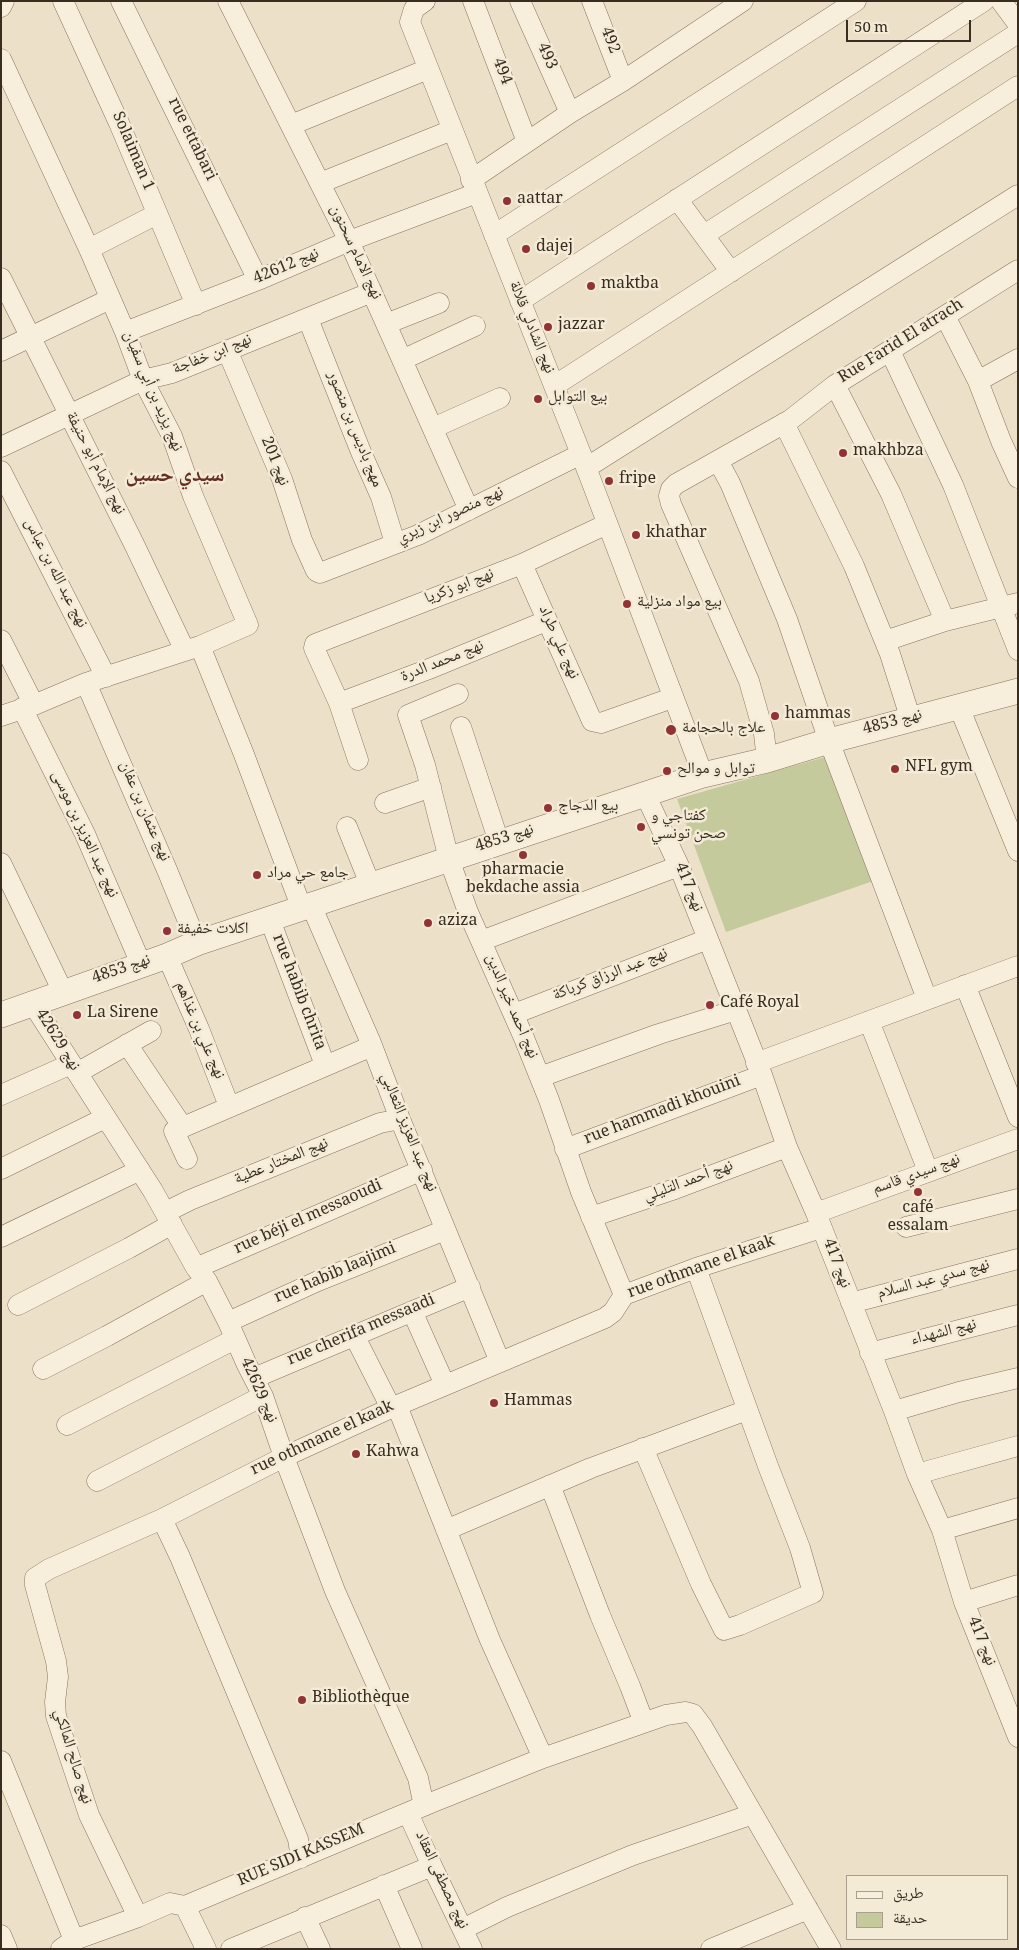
<!DOCTYPE html>
<meta charset="utf-8">
<style>
body{margin:0}
#map{position:relative;width:1019px;height:1950px;overflow:hidden;background:#ece1c8;font-family:Georgia,"Noto Naskh Arabic",serif}
canvas{display:block}
.frame{position:absolute;inset:0;border:2px solid #392c21;pointer-events:none}
.legend{position:absolute;left:846px;top:1875px;width:162px;height:65px;box-sizing:border-box;background:#f4ebd7;border:1px solid #a99f8e;margin:0;padding:6px 9px;list-style:none;font-size:15px;color:#392c21}
.legend li{display:flex;align-items:center;gap:10px;height:25px}
.legend b{width:25px;border:1px solid #a99f8e}
.scale{position:absolute;left:846px;top:20px;width:125px;height:22px;box-sizing:border-box;border:2px solid #392c21;border-top:0;padding-left:6px;font-size:15px;line-height:18px;white-space:nowrap;color:#392c21;-webkit-text-stroke:4px #f4ebd7;paint-order:stroke}
</style>
<div id="map">
<canvas width="1019" height="1950"></canvas>
<div class="frame"></div>
<ul class="legend">
<li><b style="height:6px;background:#f7eedb"></b>طريق</li>
<li><b style="height:14px;background:#c5ca9c"></b>حديقة</li>
</ul>
<div class="scale">50 m</div>
</div>
<script>
const g = document.querySelector('canvas').getContext('2d');
g.lineJoin = 'round';
function fill(path, color) { g.fillStyle = color; g.fill(path, 'evenodd'); }
const toPath = rows => new Path2D(rows.map(r => 'M' + r).join(''));
function trace(path, color, width, dash) { g.strokeStyle = color; g.lineWidth = width; g.lineCap = dash ? 'butt' : 'round'; g.setLineDash(dash || []); g.stroke(path); }
function write(font, color, halo, rows, align = 'center') {
  g.font = font + ' Georgia,"Noto Naskh Arabic",serif'; g.lineWidth = 5; g.setLineDash([]); g.textBaseline = 'middle'; g.strokeStyle = halo; g.fillStyle = color; for (const [text, x, y, turn = 0] of rows) {
    g.save(); g.translate(x, y); g.rotate((+turn || 0) * Math.PI / 180); g.textAlign = isNaN(turn) ? turn : align; if (halo) g.strokeText(text, 0, 0); g.fillText(text, 0, 0); g.restore();
  }
}
fill(toPath([
 [832,755,879,879,726,932,677,799]
]), '#c5ca9c');
const minor = toPath([
 [63,1,119,123,196,305],
 [121,1,258,280],
 [228,1,349,241,469,510],
 [425,1,414,9,410,22,581,454,703,775],
 [473,1,527,142],
 [520,1,570,113],
 [592,1,623,81],
 [1001,1,1018,24],
 [1,7,4,1],
 [1,59,89,249,125,332,143,380,172,436,193,496,248,625,200,646,86,683,34,705,1,716],
 [291,125,428,69],
 [471,180,570,113,623,81,743,1],
 [320,183,452,130],
 [677,199,731,272],
 [494,235,856,1],
 [704,235,1018,33],
 [89,249,157,214],
 [1,278,134,544,185,651],
 [520,301,984,1],
 [945,316,978,381,1001,441,1018,478],
 [308,319,361,452,381,497,395,543],
 [386,324,439,303],
 [125,332,258,280,349,241,477,193],
 [227,350,282,479,302,540,316,571,320,573,418,535,581,454],
 [1,351,110,299],
 [890,351,953,485,1018,650],
 [402,360,475,326],
 [978,381,1018,359],
 [835,385,891,494,945,621],
 [554,386,1018,86],
 [784,423,854,566,890,654,911,720],
 [433,428,500,398],
 [1,447,143,380,172,373,372,292],
 [718,461,730,483,787,619,829,741,927,999],
 [586,468,1018,195],
 [1,471,106,677],
 [522,564,592,721,601,723,672,698],
 [1,640,34,705],
 [885,641,945,621,1018,603],
 [200,646,243,752,302,909],
 [86,683,167,870,197,943],
 [458,694,408,715,425,765,449,859,468,912,524,1038,549,1100,581,1192,624,1295],
 [339,703,429,669,546,621],
 [959,707,1018,851],
 [22,708,85,834,141,964],
 [461,727,499,842],
 [358,760,339,703,314,648,315,644,522,564,607,524],
 [767,760,764,734,749,681,671,504,669,496,671,489,676,484,790,420,835,385,1018,270],
 [645,794,679,866,762,1075,787,1147,816,1213,894,1411,917,1474,942,1530,964,1602,1018,1737],
 [385,803,431,787],
 [347,827,370,884],
 [1,863,63,992],
 [311,905,371,1043,400,1119,500,1362],
 [270,920,325,1065],
 [481,941,679,866],
 [167,956,199,1029,229,1106],
 [965,985,1018,1117],
 [33,1004,153,1191,196,1268,207,1281,228,1322,247,1365,263,1396,284,1457,335,1591,418,1778,424,1806],
 [514,1014,708,939],
 [869,1021,928,1171],
 [127,1044,182,1126],
 [756,1063,1018,966],
 [77,1073,151,1031],
 [540,1077,659,1034,736,1010],
 [1,1095,71,1064],
 [565,1149,762,1075],
 [187,1159,174,1131,372,1046],
 [1,1169,105,1118],
 [166,1212,190,1200,380,1123,400,1119],
 [816,1213,1018,1139],
 [591,1217,675,1189,787,1147],
 [906,1227,1018,1199],
 [1,1237,140,1170],
 [196,1268,422,1170],
 [851,1303,1018,1259],
 [18,1305,129,1248,172,1224],
 [412,1311,445,1385],
 [228,1322,318,1281,445,1230],
 [354,1335,391,1408],
 [870,1353,1018,1315],
 [43,1369,107,1336,207,1281],
 [254,1378,470,1287],
 [397,1406,490,1640,543,1758],
 [894,1411,959,1392,1018,1378],
 [67,1425,235,1339],
 [643,1448,701,1584,724,1630,740,1625,813,1593,800,1548,768,1466,696,1268],
 [917,1474,1018,1446],
 [97,1481,263,1396],
 [550,1485,600,1615,630,1686,644,1723],
 [446,1530,591,1468,747,1410],
 [942,1530,1018,1508],
 [964,1602,1018,1585],
 [1,1761,74,1940],
 [408,1813,432,1866,472,1949],
 [301,1858,298,1839,180,1557,162,1519,284,1457,391,1408,605,1318,613,1312,624,1295,696,1268,821,1228],
 [384,1885,412,1949],
 [185,1906,206,1949],
 [138,1917,89,1815,56,1716,55,1702,58,1677,56,1661,35,1585,35,1578,49,1569,162,1519],
 [305,1917,320,1949],
 [463,1929,507,1907,633,1855,753,1814],
 [1,1935,7,1949],
 [61,1949,74,1940,138,1917,170,1903,185,1906,433,1802,543,1758,666,1715,686,1712,693,1714,702,1726,831,1949],
 [231,1949,432,1866],
 [711,1949,808,1909]
]);
const tertiary = toPath([
 [1,1015,167,956,197,943,703,775,767,760,829,741,1018,691]
]);
trace(minor, '#87735e', 21);
trace(tertiary, '#87735e', 26);
trace(minor, '#f7eedb', 20);
trace(tertiary, '#f7eedb', 25);
for (const [x, y, r, color] of [
 [507,201,5,"#933234"],
 [526,249,5,"#933234"],
 [591,286,5,"#933234"],
 [548,327,5,"#933234"],
 [538,399,5,"#933234"],
 [843,453,5,"#933234"],
 [609,481,5,"#933234"],
 [636,535,5,"#933234"],
 [627,604,5,"#933234"],
 [775,716,5,"#933234"],
 [671,730,6,"#933234"],
 [895,769,5,"#933234"],
 [667,771,5,"#933234"],
 [548,808,5,"#933234"],
 [641,827,5,"#933234"],
 [523,855,5,"#933234"],
 [257,875,5,"#933234"],
 [428,923,5,"#933234"],
 [167,931,5,"#933234"],
 [710,1005,5,"#933234"],
 [77,1015,5,"#933234"],
 [918,1192,5,"#933234"],
 [494,1403,5,"#933234"],
 [356,1454,5,"#933234"],
 [302,1700,5,"#933234"]
]) { const dot = new Path2D(); dot.arc(x, y, r, 0, 2 * Math.PI); g.fillStyle = color; g.fill(dot); trace(dot, '#f4ebd7', 2); }
write('16px', '#392c21', '#f4ebd7', [
 ["492",608,41,69],
 ["493",545,57,66],
 ["494",500,72,69],
 ["rue ettabari",190,140,64],
 ["Solaiman 1",131,152,67],
 ["نهج الامام سحنون",354,253,65],
 ["نهج 42612",287,268,-23],
 ["نهج الشادلي قلالة",530,328,68],
 ["Rue Farid El atrach",902,343,-32],
 ["نهج ابن خفاجة",213,356,-22],
 ["نهج يزيد بن أبي سفيان",151,392,67],
 ["مهج باديس بن منصور",353,430,68],
 ["نهج 201",273,462,68],
 ["نهج الإمام أبو حنيفة",94,464,63],
 ["نهج منصور ابن زيري",451,517,-25],
 ["نهج عبد الله بن عباس",54,574,63],
 ["نهج ابو زكريا",460,588,-21],
 ["نهج علي طراد",557,643,66],
 ["نهج محمد الدرة",443,663,-22],
 ["نهج 4853",893,724,-15],
 ["نهج عثمان بن عفان",143,812,67],
 ["نهج عبد العزيز بن موسى",83,835,65],
 ["نهج 4853",505,840,-18],
 ["نهج 417",687,888,68],
 ["نهج 4853",122,971,-19],
 ["نهج عبد الرزاق كرباكة",611,976,-21],
 ["rue habib chrita",297,993,69],
 ["نهج أحمد خير الدين",510,1007,67],
 ["نهج علي بن غذاهم",198,1031,67],
 ["نهج 42629",56,1041,58],
 ["rue hammadi khouini",663,1112,-21],
 ["نهج عبد العزيز الثعالبي",407,1133,68],
 ["نهج المختار عطية",282,1163,-22],
 ["نهج سيدي قاسم",917,1176,-20],
 ["نهج أحمد التليلي",689,1183,-20],
 ["rue béji el messaoudi",309,1219,-24],
 ["نهج 417",835,1264,69],
 ["rue othmane el kaak",702,1269,-20],
 ["rue habib laajimi",336,1275,-23],
 ["نهج سدي عبد السلام",934,1281,-15],
 ["rue cherifa messaadi",362,1332,-23],
 ["نهج الشهداء",944,1334,-14],
 ["نهج 42629",257,1391,66],
 ["rue othmane el kaak",323,1440,-25],
 ["نهج 417",980,1642,68],
 ["نهج صالح المالكي",71,1757,73],
 ["RUE SIDI KASSEM",302,1857,-23],
 ["نهج مصطفى العقاد",440,1881,65]
]);
write('16px', '#392c21', '#f4ebd7', [
 ["aattar",517,201],
 ["dajej",536,249],
 ["maktba",601,286],
 ["jazzar",558,327],
 ["بيع التوابل",548,399],
 ["makhbza",853,453],
 ["fripe",619,481],
 ["khathar",646,535],
 ["بيع مواد منزلية",637,604],
 ["hammas",785,716],
 ["علاج بالحجامة",682,730],
 ["NFL gym",905,769],
 ["توابل و موالح",677,771],
 ["بيع الدجاج",558,808],
 ["كفتاجي و",651,818],
 ["صحن تونسي",651,836],
 ["pharmacie",523,872,"center"],
 ["bekdache assia",523,890,"center"],
 ["جامع حي مراد",267,875],
 ["aziza",438,923],
 ["اكلات خفيفة",177,931],
 ["Café Royal",720,1005],
 ["La Sirene",87,1015],
 ["café",918,1210,"center"],
 ["essalam",918,1228,"center"],
 ["Hammas",504,1403],
 ["Kahwa",366,1454],
 ["Bibliothèque",312,1700]
], 'left');
write('bold 21px', '#632f23', '#f4ebd7', [
 ["سيدي حسين",175,478]
]);
</script>
